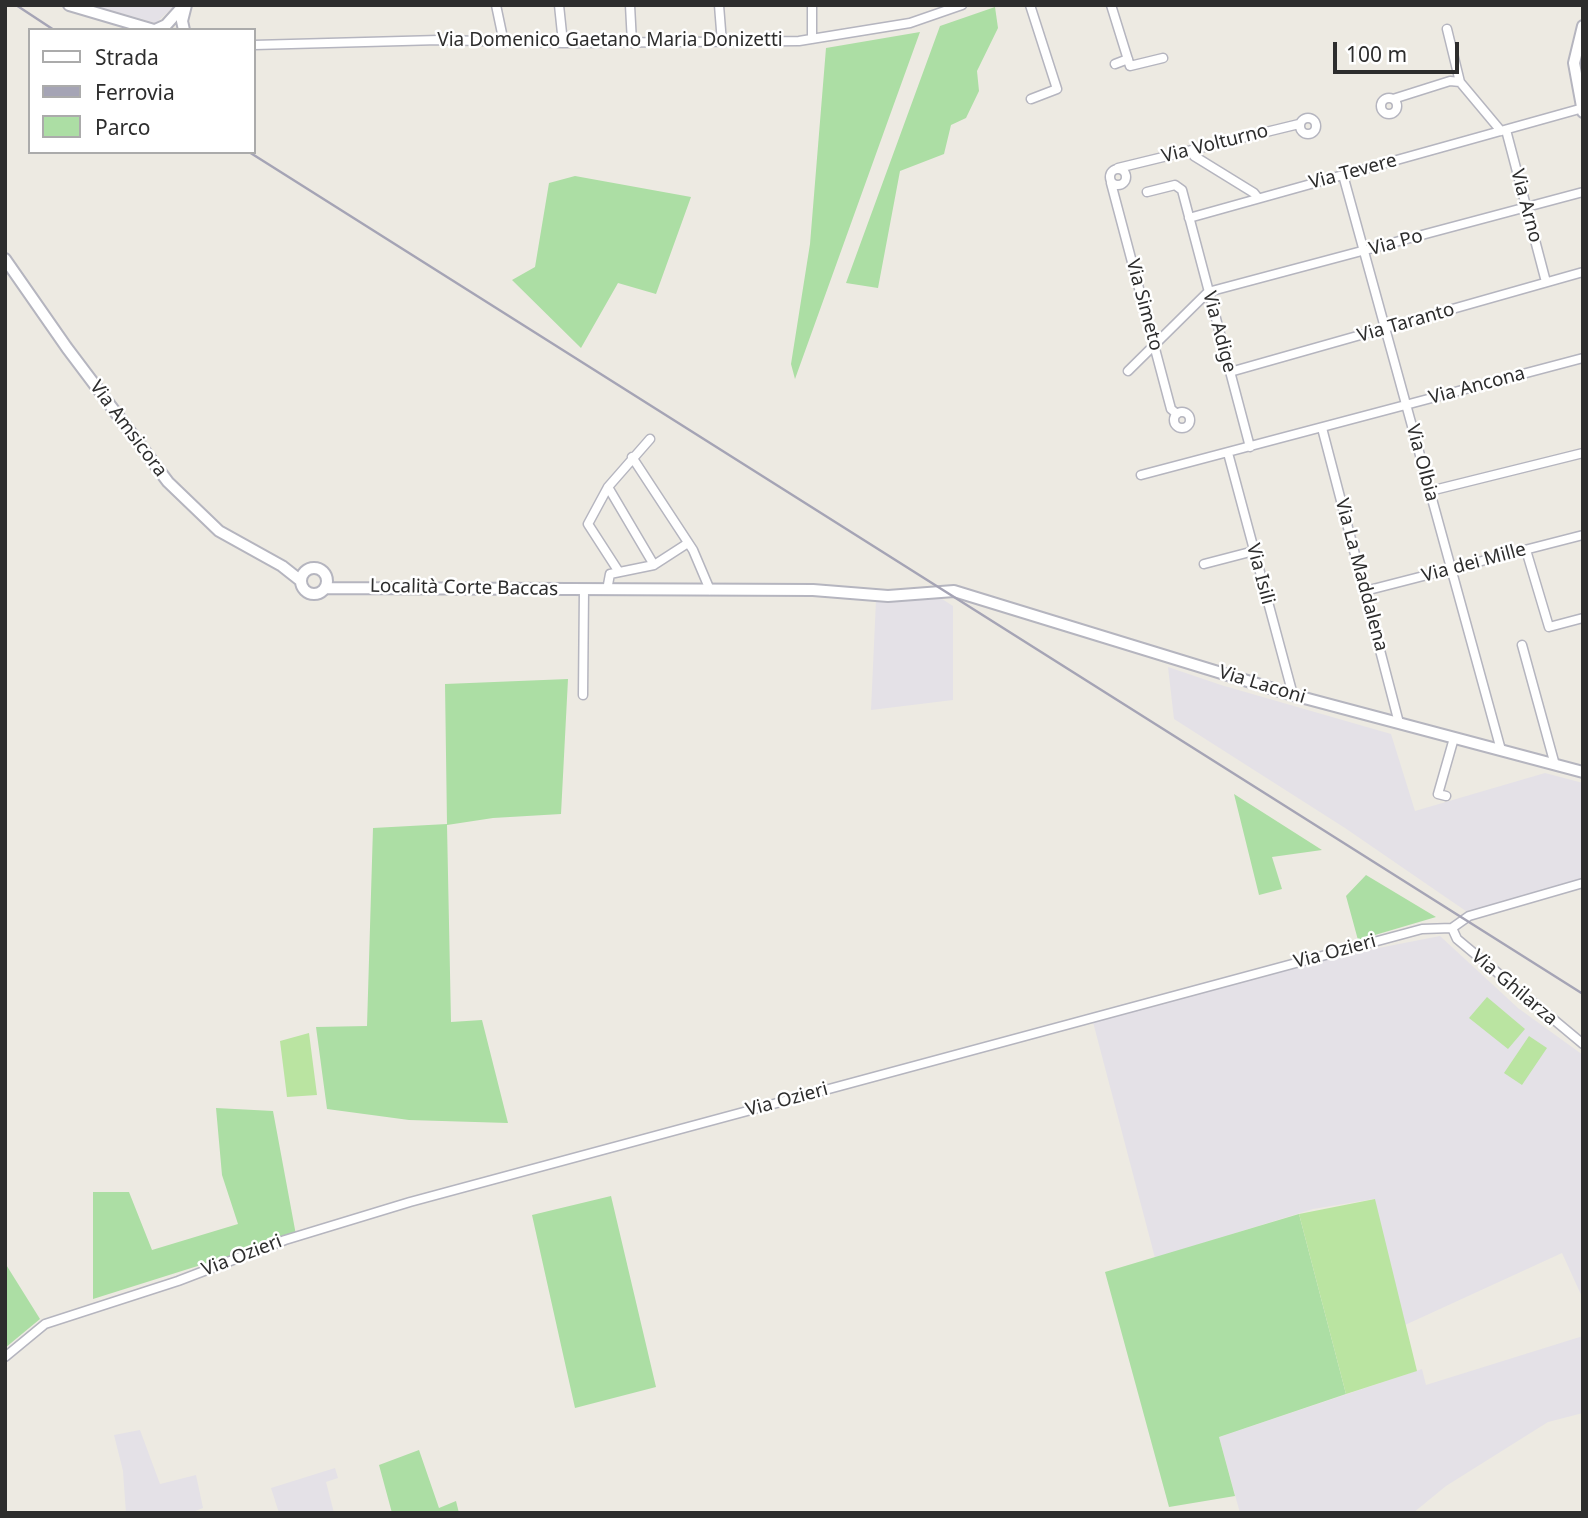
<!DOCTYPE html>
<meta charset="utf-8">
<style>
body{margin:0}
#map{position:relative;width:1588px;height:1518px;overflow:hidden;background:#edeae2;font-family:"Noto Sans",sans-serif}
canvas{display:block}
.frame{position:absolute;inset:0;border:7px solid #2d2d2d;pointer-events:none}
.legend{position:absolute;left:28px;top:28px;width:228px;height:126px;box-sizing:border-box;background:#fff;border:2px solid #ababab;margin:0;padding:9px 12px;list-style:none;font-size:21px;color:#2d2d2d}
.legend li{display:flex;align-items:center;gap:14px;height:35px}
.legend b{width:35px;border:2px solid #ababab}
.scale{position:absolute;left:1333px;top:42px;width:126px;height:32px;box-sizing:border-box;border:4px solid #2d2d2d;border-top:0;padding-left:9px;font-size:21px;line-height:24px;white-space:nowrap;color:#2d2d2d;-webkit-text-stroke:5px #fff;paint-order:stroke}
</style>
<div id="map">
<canvas width="1588" height="1518"></canvas>
<div class="frame"></div>
<ul class="legend">
<li><b style="height:9px;background:#fff"></b>Strada</li>
<li><b style="height:9px;background:#a5a4b5"></b>Ferrovia</li>
<li><b style="height:19px;background:#acdea4"></b>Parco</li>
</ul>
<div class="scale">100 m</div>
</div>
<script>
const g = document.querySelector('canvas').getContext('2d');
g.lineJoin = 'round';
function fill(path, color) { g.fillStyle = color; g.fill(path, 'evenodd'); }
const toPath = rows => new Path2D(rows.map(r => 'M' + r).join(''));
function trace(path, color, width, dash) { g.strokeStyle = color; g.lineWidth = width; g.lineCap = dash ? 'butt' : 'round'; g.setLineDash(dash || []); g.stroke(path); }
function write(font, color, halo, rows, align = 'center') {
  g.font = font + ' "Noto Sans",sans-serif'; g.lineWidth = 5; g.setLineDash([]); g.textBaseline = 'middle'; g.strokeStyle = halo; g.fillStyle = color; for (const [text, x, y, turn = 0] of rows) {
    g.save(); g.translate(x, y); g.rotate((+turn || 0) * Math.PI / 180); g.textAlign = isNaN(turn) ? turn : align; if (halo) g.strokeText(text, 0, 0); g.fillText(text, 0, 0); g.restore();
  }
}
fill(toPath([
 [92,5,175,5,156,23],
 [939,597,953,606,953,700,871,710,876,600],
 [1168,667,1221,685,1391,734,1415,811,1545,773,1583,783,1583,884,1476,918,1345,828,1174,719],
 [1440,936,1518,1008,1583,1055,1583,1299,1562,1253,1405,1325,1374,1199,1313,1209,1155,1258,1093,1022,1240,975],
 [1583,1336,1583,1413,1548,1422,1446,1486,1413,1513,1240,1513,1219,1437,1422,1369,1426,1385],
 [140,1430,160,1484,196,1475,203,1508,190,1513,126,1513,123,1471,114,1435],
 [335,1468,338,1478,326,1482,334,1513,279,1513,271,1488]
]), '#e4e1e7');
fill(toPath([
 [995,7,998,28,977,71,979,91,966,118,951,125,944,154,900,171,878,288,846,283,940,26],
 [920,32,890,115,795,379,791,364,810,244,826,48],
 [575,176,691,197,656,294,618,283,581,348,512,280,535,267,549,183],
 [568,679,561,814,493,818,447,825,451,1022,482,1020,508,1123,409,1120,327,1109,316,1027,367,1026,373,828,447,824,445,684],
 [1234,794,1322,850,1272,857,1282,889,1259,895],
 [1366,875,1436,917,1358,940,1346,896],
 [216,1108,273,1111,296,1235,93,1299,93,1192,129,1192,152,1250,238,1224,222,1175],
 [611,1196,656,1387,575,1408,532,1215],
 [1299,1214,1346,1394,1219,1437,1235,1496,1169,1507,1105,1272],
 [5,1263,40,1319,5,1348],
 [419,1450,439,1508,456,1501,459,1513,392,1513,379,1465]
]), '#acdea4');
fill(toPath([
 [1487,997,1525,1029,1508,1049,1469,1018],
 [309,1033,317,1095,287,1097,280,1041],
 [1529,1036,1547,1048,1522,1085,1504,1073],
 [1375,1199,1417,1371,1346,1394,1299,1214]
]), '#bae4a1');
const minor = toPath([
 [496,5,504,43],
 [559,5,563,43],
 [630,5,632,43],
 [719,5,722,43],
 [1030,5,1057,89,1031,99],
 [1111,5,1130,66,1163,58],
 [1447,29,1460,82,1501,131],
 [812,39,812,5],
 [254,45,439,40,563,43,799,41,910,23,962,5],
 [1115,64,1128,59],
 '1381 106a8 8 0 1 1 16 0a8 8 0 1 1-16 0Z',
 [1393,99,1450,81,1460,82],
 '1300 126a8 8 0 1 1 16 0a8 8 0 1 1-16 0Z',
 [1506,130,1546,282],
 [1192,150,1194,156,1254,193,1258,198],
 [1118,168,1299,124],
 '1110 177a8 8 0 1 1 16 0a8 8 0 1 1-16 0Z',
 [1343,175,1501,750],
 [1111,183,1171,409,1177,414],
 [1147,192,1175,185,1182,190,1250,447],
 [1189,218,1583,108],
 [1128,371,1208,292,1583,192],
 [1230,372,1583,272],
 '1174 420a8 8 0 1 1 16 0a8 8 0 1 1-16 0Z',
 [1322,428,1399,723],
 [1228,453,1293,695],
 [632,457,693,550,710,590],
 [1141,475,1583,358],
 [608,487,654,565],
 [1430,491,1583,453],
 [1526,550,1549,627,1583,618],
 [1204,564,1254,551],
 [619,572,588,524,608,487,650,439],
 [607,590,610,574,654,565,688,543],
 [1365,591,1583,535],
 [1522,645,1555,765],
 [583,695,584,589],
 [1446,796,1438,794,1454,738],
 [1452,928,1457,939,1583,1044],
 [1452,928,1469,916,1583,883],
 [5,1357,45,1324,178,1281,285,1240,410,1202,1422,929,1452,928]
]);
const tertiary = toPath([
 [69,5,154,30],
 [1583,26,1574,63,1583,112],
 [155,30,166,25,184,5],
 [184,30,182,21,186,5],
 [5,259,67,348,168,482,219,531,282,566,301,581],
 '301 581a13 13 0 1 1 26 0a13 13 0 1 1-26 0Z',
 [326,588,813,590,888,596,954,591,1293,695,1583,772]
]);
trace(minor, '#b5b5bf', 11);
trace(tertiary, '#b5b5bf', 14);
trace(minor, '#fff', 8);
trace(tertiary, '#fff', 10);
trace(toPath([
 [16,5,54,30],
 [249,152,1583,994]
]), '#a5a4b5', 2.5);
write('19px', '#2d2d2d', '#fff', [
 ["Via Domenico Gaetano Maria Donizetti",610,41],
 ["Via Volturno",1215,144,-14],
 ["Via Tevere",1353,172,-15],
 ["Via Arno",1526,206,75],
 ["Via Po",1396,243,-15],
 ["Via Simeto",1144,305,75],
 ["Via Taranto",1406,323,-16],
 ["Via Adige",1219,332,75],
 ["Via Ancona",1477,386,-15],
 ["Via Amsicora",128,429,53],
 ["Via Olbia",1422,463,75],
 ["Via dei Mille",1474,563,-15],
 ["Via Isili",1260,574,75],
 ["Via La Maddalena",1361,575,75],
 ["Località Corte Baccas",464,588,1],
 ["Via Laconi",1262,685,17],
 ["Via Ozieri",1335,952,-15],
 ["Via Ghilarza",1514,988,40],
 ["Via Ozieri",787,1100,-15],
 ["Via Ozieri",242,1256,-21]
]);
</script>
